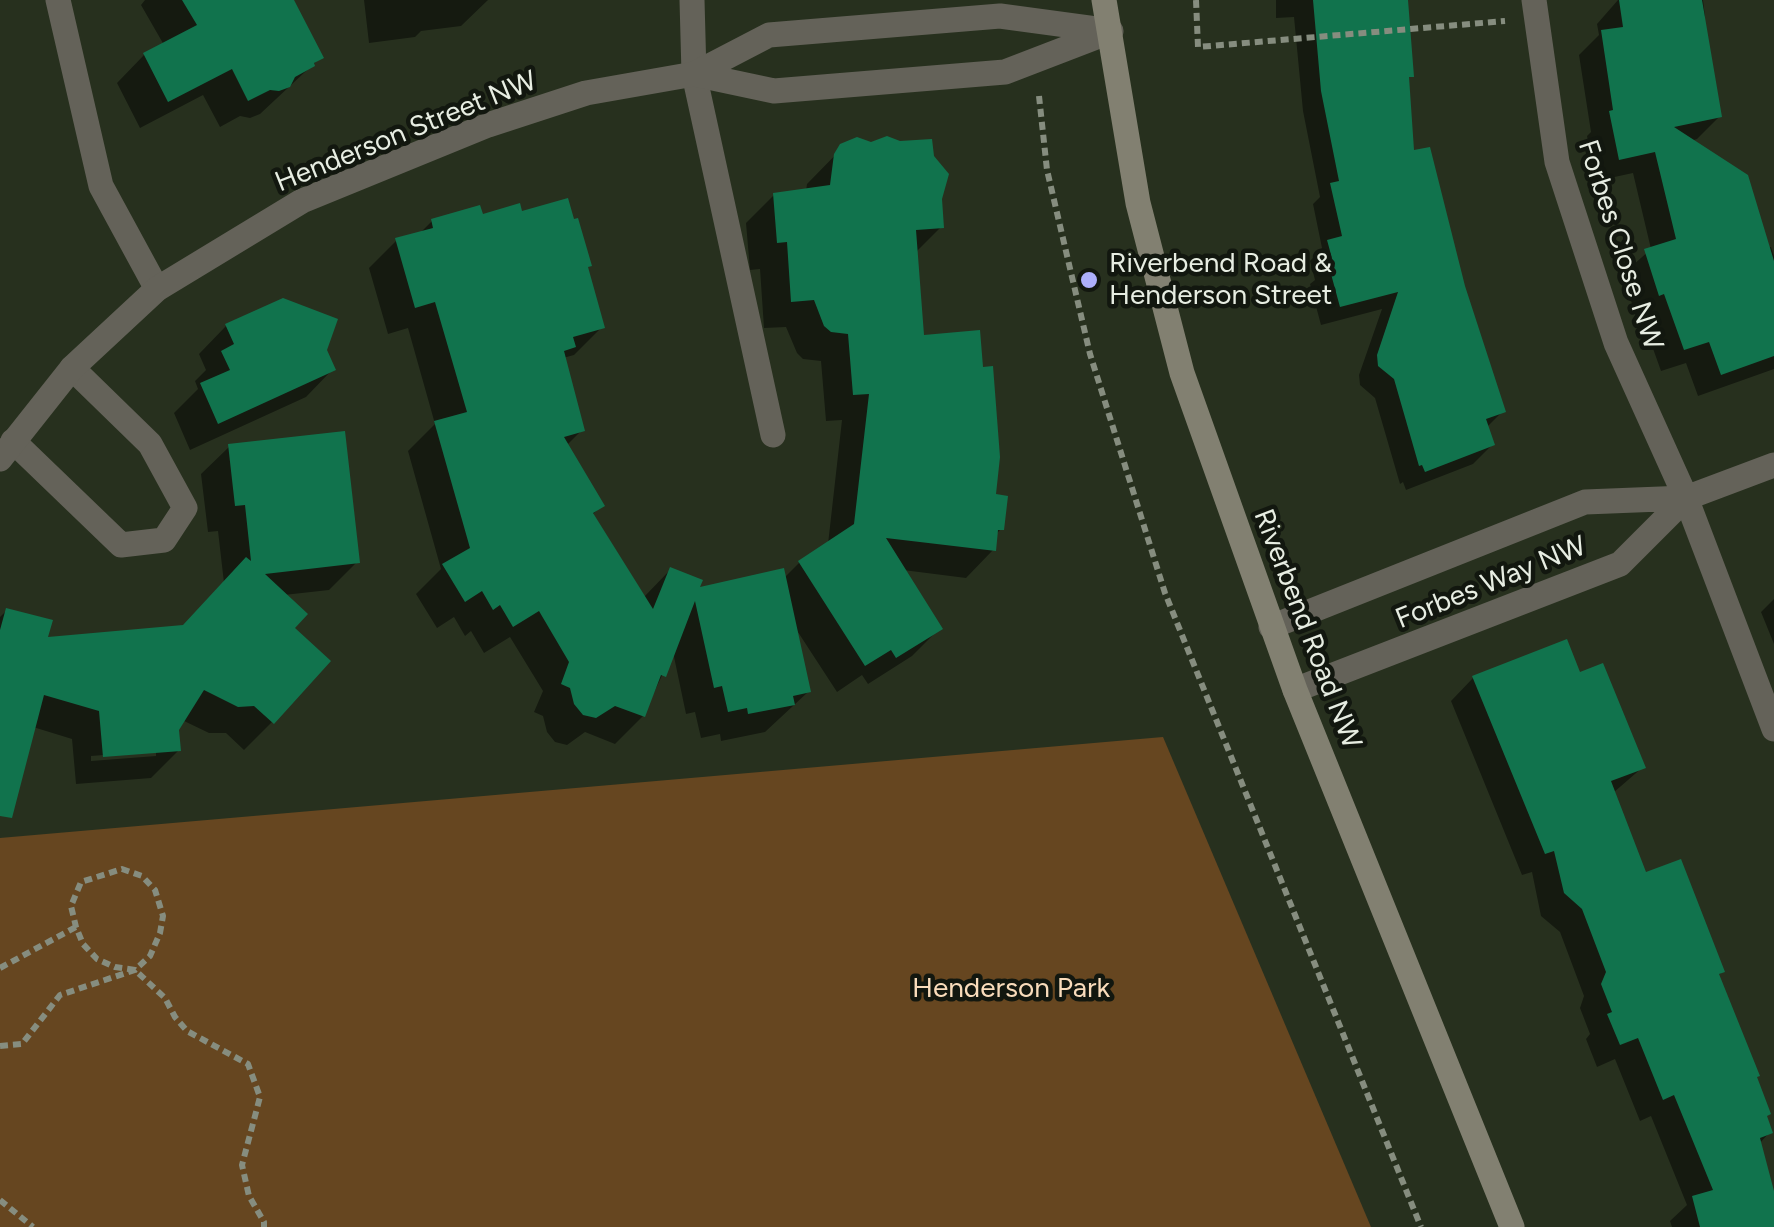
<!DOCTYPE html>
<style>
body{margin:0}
canvas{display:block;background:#27301e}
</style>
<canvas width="1774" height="1227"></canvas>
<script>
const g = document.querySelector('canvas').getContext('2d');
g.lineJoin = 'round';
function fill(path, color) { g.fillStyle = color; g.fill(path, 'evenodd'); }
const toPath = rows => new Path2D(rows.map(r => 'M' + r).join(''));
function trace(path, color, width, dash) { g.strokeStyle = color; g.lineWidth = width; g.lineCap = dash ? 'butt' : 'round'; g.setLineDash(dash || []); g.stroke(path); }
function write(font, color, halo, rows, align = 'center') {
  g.font = font + ' Figtree,sans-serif'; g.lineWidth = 9; g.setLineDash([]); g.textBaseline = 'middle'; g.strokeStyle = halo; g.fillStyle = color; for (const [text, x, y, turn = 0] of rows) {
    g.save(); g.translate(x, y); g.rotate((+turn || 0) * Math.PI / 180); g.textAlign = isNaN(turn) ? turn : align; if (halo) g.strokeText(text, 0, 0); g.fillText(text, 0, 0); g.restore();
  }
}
fill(toPath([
 [1163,737,1371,1227,0,1227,0,838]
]), '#664620');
fill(toPath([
 [145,0,291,0,321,57,260,114,250,118,240,116,220,127,203,95,140,128,117,83,144,55,164,45,141,5],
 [364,0,488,0,461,26,421,31,415,37,369,43],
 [1276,0,1405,0,1412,153,1463,287,1503,411,1486,428,1492,445,1473,464,1406,490,1403,482,1400,484,1375,398,1360,385,1359,375,1382,309,1321,325,1310,284,1315,280,1310,261,1322,248,1313,204,1320,197,1303,111,1294,17,1276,18],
 [1618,0,1703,0,1705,16,1702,19,1720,116,1697,139,1691,141,1767,248,1771,247,1774,256,1774,369,1698,396,1686,363,1661,371,1641,315,1636,317,1623,274,1651,249,1633,173,1596,181,1587,136,1591,132,1579,55,1599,35,1597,24],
 [848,142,939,199,941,227,915,253,922,338,993,496,1001,529,995,535,993,550,966,578,903,570,940,628,912,656,868,684,862,675,837,692,794,626,808,692,765,732,721,741,720,734,701,738,695,712,686,714,673,652,643,716,615,744,585,732,567,745,555,742,547,732,543,716,534,712,543,691,510,637,484,653,471,631,465,636,454,617,437,628,416,594,441,569,408,451,435,424,408,328,388,334,369,268,397,240,419,234,432,221,520,214,586,269,602,327,574,355,563,358,582,430,566,446,601,506,592,515,643,598,670,570,696,590,783,579,799,563,828,544,842,420,826,421,821,361,803,359,797,353,786,327,764,328,760,269,750,270,746,223,774,195,806,191,807,184],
 [226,326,325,350,333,369,306,397,190,450,174,413,198,389,195,381,206,370,199,354],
 [229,447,357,562,329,590,284,595,292,628,272,722,244,750,226,733,209,733,182,720,176,729,179,750,151,778,76,784,72,739,33,727,0,781,0,617,7,610,45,640,182,628,224,583,218,531,208,532,201,474],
 [156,751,156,756,91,761,91,756],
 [1774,599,1774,644,1761,612],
 [1578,675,1643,767,1613,793,1644,876,1722,972,1717,976,1755,1078,1770,1132,1759,1144,1774,1201,1774,1227,1672,1227,1670,1221,1687,1205,1651,1116,1640,1121,1615,1059,1597,1067,1586,1039,1590,1034,1580,1008,1584,996,1560,932,1541,916,1532,872,1522,875,1451,701,1473,678]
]), '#0007');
fill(toPath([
 [182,0,294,0,324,58,314,63,315,66,295,77,290,87,279,91,270,90,248,101,232,69,168,102,143,53,197,25],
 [1313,0,1408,0,1414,77,1409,77,1414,150,1430,147,1465,286,1506,412,1486,419,1495,445,1425,472,1422,465,1419,466,1394,379,1378,366,1377,355,1398,292,1340,307,1328,263,1333,262,1327,240,1342,236,1330,183,1339,181,1321,91],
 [1619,0,1702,0,1722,117,1674,127,1748,175,1774,261,1774,356,1721,375,1709,342,1684,350,1664,294,1659,296,1644,249,1676,239,1655,152,1619,160,1609,111,1613,110,1601,30,1623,27],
 [887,136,900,141,932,139,934,156,949,174,942,199,944,228,916,230,924,335,980,330,983,367,993,366,1000,457,996,494,1008,496,1004,530,998,530,996,551,886,538,943,629,896,658,891,650,865,666,798,561,854,524,869,394,853,395,848,334,831,332,824,326,814,300,791,302,787,242,777,243,773,193,830,185,834,154,840,144,857,137,871,142],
 [568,198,574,219,578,218,592,266,588,267,605,328,573,337,576,347,564,351,585,431,564,437,605,506,593,513,653,609,670,567,703,580,700,587,784,568,811,692,793,696,795,705,748,714,747,708,728,712,722,686,714,688,695,601,666,677,661,675,645,717,615,706,596,718,583,715,574,704,570,688,561,684,569,662,539,611,513,627,500,605,493,610,482,591,465,602,442,564,470,548,434,421,467,412,435,302,415,308,395,238,433,228,431,219,480,205,483,214,520,203,522,211],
 [283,298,338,319,327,350,336,370,218,424,200,383,230,370,221,351,234,344,225,324],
 [345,431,360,563,265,574,308,614,295,628,331,661,274,724,254,706,238,707,204,690,179,730,181,751,103,757,99,711,44,695,12,818,0,816,0,630,6,608,53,620,48,637,183,625,246,557,251,561,245,505,235,506,228,444],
 [1567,639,1580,672,1603,663,1646,768,1611,781,1646,872,1681,859,1725,972,1719,974,1760,1076,1757,1077,1771,1114,1767,1116,1773,1133,1760,1138,1774,1191,1774,1227,1700,1227,1692,1196,1713,1190,1674,1095,1663,1100,1638,1038,1620,1045,1607,1014,1612,1012,1601,984,1606,972,1582,909,1564,893,1554,851,1545,854,1472,676]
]), '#11734d');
trace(toPath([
 [1196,0,1198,47,1505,21],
 [1039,96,1047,170,1090,354,1165,593,1421,1227],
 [0,968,76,927],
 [0,1046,22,1044,60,995,135,970,150,956,160,933,163,916,155,890,142,876,122,869,81,882,71,906,76,927,83,944,97,959,115,967,135,970,165,998,175,1017,187,1031,248,1064,260,1097,242,1165,249,1196,264,1222,264,1227],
 [0,1200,33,1227]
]), '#868d7f', 6, [8, 5]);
trace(toPath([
 [58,0,101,186,157,289],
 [692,0,694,74,773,435],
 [1534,0,1557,162,1616,343,1686,498,1774,729],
 [13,441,121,545,164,540,185,508,150,444,72,368],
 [1271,627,1585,502,1686,498,1774,465],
 [1295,690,1620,564,1686,498]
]), '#646259', 25);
trace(toPath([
 [694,74,774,91,1005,72,1109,32],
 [0,459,72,368,157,289,302,201,488,125,586,93,694,74,769,35,1000,16,1111,31]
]), '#646259', 25);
trace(toPath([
 [1104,0,1138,203,1182,373,1295,690,1512,1227]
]), '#828071', 25);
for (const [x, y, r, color] of [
 [1089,280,10,"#adaffb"]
]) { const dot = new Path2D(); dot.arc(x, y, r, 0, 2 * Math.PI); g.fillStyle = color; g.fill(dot); trace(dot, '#12170f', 4); }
write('28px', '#e7ede2', '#12170f', [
 ["Henderson Street NW",406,132,-22],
 ["Forbes Close NW",1620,245,72],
 ["Forbes Way NW",1491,583,-22],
 ["Riverbend Road NW",1307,629,69]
]);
write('28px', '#e7ede2', '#12170f', [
 ["Riverbend Road &",1109,264],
 ["Henderson Street",1109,296]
], 'left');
write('28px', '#f9dcbb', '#12170f', [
 ["Henderson Park",1011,989]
]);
</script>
